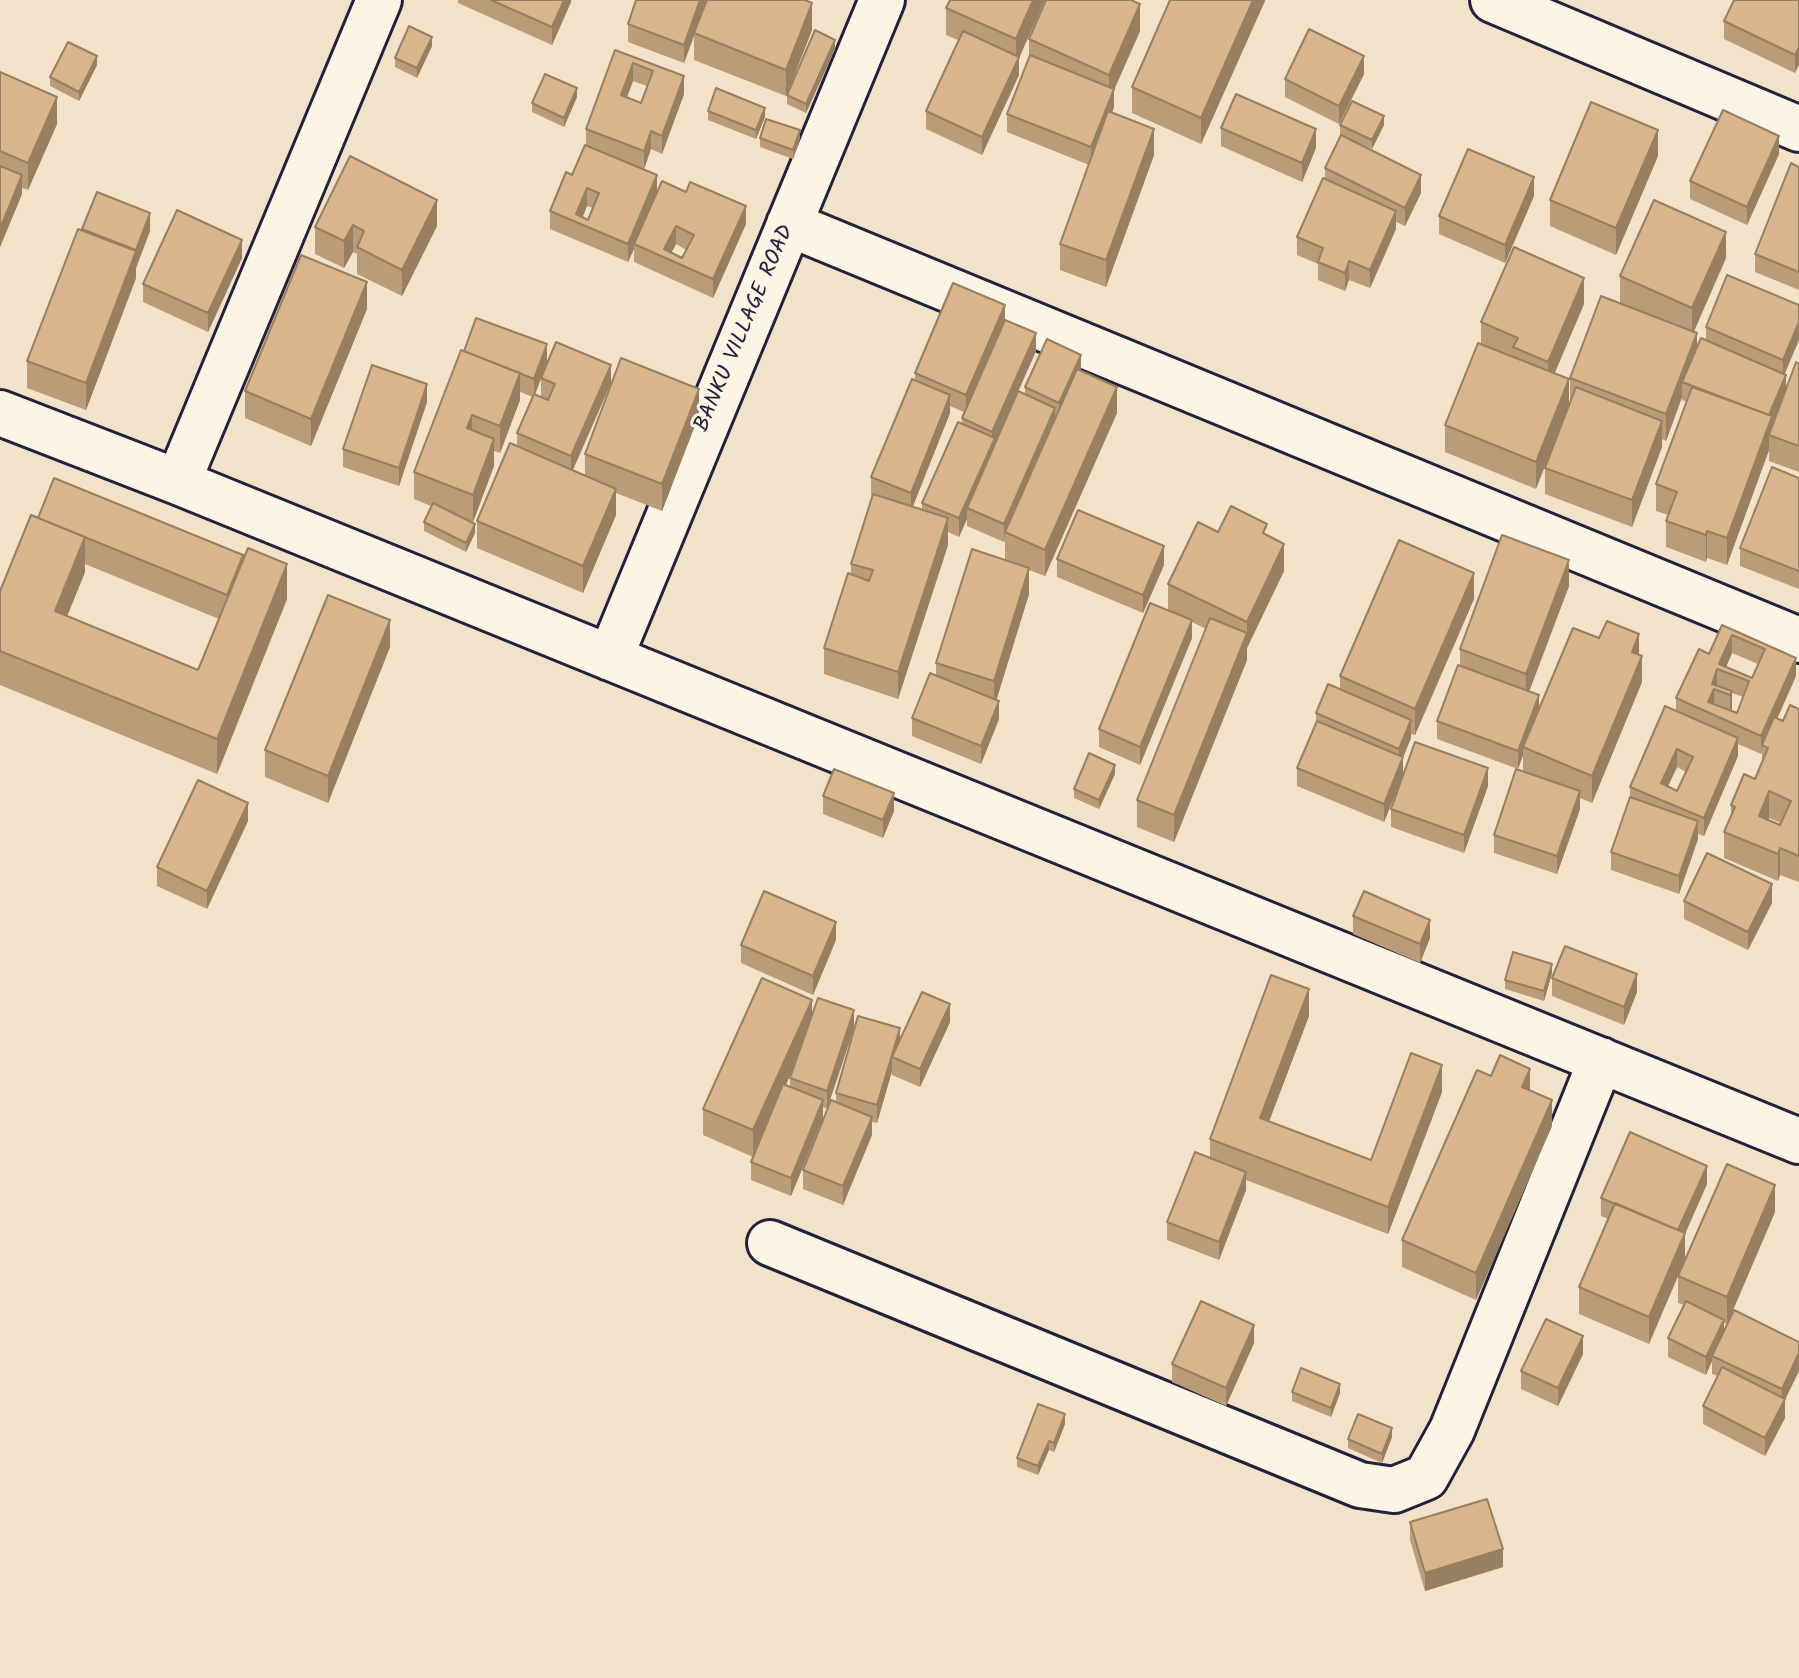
<!DOCTYPE html>
<style>
body{margin:0}
canvas{display:block;background:#f2e2ca}
</style>
<canvas width="1799" height="1678"></canvas>
<script>
const g = document.querySelector('canvas').getContext('2d');
g.lineJoin = 'round';
const toPath = rows => new Path2D(rows.map(r => 'M' + r).join(''));
function trace(path, color, width, dash) { g.strokeStyle = color; g.lineWidth = width; g.lineCap = dash ? 'butt' : 'round'; g.setLineDash(dash || []); g.stroke(path); }
function fill(path, color) { g.fillStyle = color; g.fill(path, 'evenodd'); }
function write(font, color, halo, rows, align = 'center') {
  g.font = font + ' Kalam,sans-serif'; g.lineWidth = 6; g.setLineDash([]); g.textBaseline = 'middle'; g.strokeStyle = halo; g.fillStyle = color; for (const [text, x, y, turn = 0] of rows) {
    g.save(); g.translate(x, y); g.rotate((+turn || 0) * Math.PI / 180); g.textAlign = isNaN(turn) ? turn : align; if (halo) g.strokeText(text, 0, 0); g.fillText(text, 0, 0); g.restore();
  }
}
const minor = toPath([
 [1493,0,1799,129],
 [789,224,1799,640],
 [0,413,178,482,1799,1141],
 [178,482,379,0],
 [610,658,882,0],
 [770,1243,1360,1485,1394,1490,1426,1477,1452,1430,1601,1060]
]);
trace(minor, '#22223b', 50);
trace(minor, '#fcf5e5', 44);
fill(toPath([
 [458,0,571,0,571,2,552,45,458,3],
 [950,0,1045,0,1019,58,1019,75,982,155,926,129,926,111,958,40,946,35,946,8],
 [1265,0,1201,144,1132,113,1132,87],
 [1799,0,1795,73,1724,39,1724,21],
 [628,24,812,30,787,94,835,49,806,113,787,104,787,95,786,96,694,60,694,36,684,63,628,42],
 [1140,31,1114,90,1114,107,1112,113,1154,155,1106,287,1060,270,1060,244,1089,165,1007,132,1007,114,1029,57,1029,39],
 [432,46,417,78,395,67,395,58],
 [615,50,684,76,684,94,662,154,651,149,644,169,657,191,746,224,713,298,634,262,634,249,628,262,550,229,550,211,572,175,586,145,586,129],
 [633,81,647,86,641,103,627,97],
 [587,206,593,208,588,220,582,217],
 [676,244,686,250,682,258,671,253],
 [97,65,79,101,50,86,50,77],
 [0,72,57,124,28,190,22,188,22,194,0,247],
 [1364,74,1339,124,1285,97,1285,79],
 [577,97,564,127,532,112,532,103],
 [708,111,765,117,756,139,708,120],
 [1340,125,1384,125,1372,149,1340,135],
 [1221,128,1316,148,1302,182,1221,146],
 [760,138,800,139,793,159,760,147],
 [1779,154,1747,225,1690,199,1690,181],
 [350,156,437,226,402,296,357,274,357,254,353,252,344,268,315,254,315,227],
 [1658,156,1616,255,1550,226,1550,200],
 [1799,167,1799,290,1755,272,1755,254],
 [1325,168,1421,193,1405,226,1396,222,1396,229,1370,288,1349,280,1345,291,1318,280,1318,264,1297,255,1297,237,1325,180],
 [1534,196,1505,263,1439,234,1439,216],
 [82,229,150,231,136,268,136,278,86,410,27,388,27,361],
 [242,258,208,332,143,302,143,284],
 [1726,258,1694,332,1697,348,1706,341,1706,327,1799,305,1785,374,1786,389,1799,364,1799,472,1769,461,1769,450,1727,565,1707,558,1706,562,1666,547,1666,521,1668,515,1656,511,1656,484,1687,402,1682,400,1682,397,1666,441,1662,439,1662,447,1632,527,1545,494,1545,468,1570,403,1570,378,1632,308,1620,303,1620,276],
 [1584,304,1554,373,1536,489,1445,452,1445,425,1481,344,1481,322],
 [367,309,311,446,245,418,245,391],
 [1005,320,1036,351,1009,411,1025,395,1025,387,1081,371,1117,413,1045,576,1029,570,1029,594,996,700,999,719,981,764,912,736,912,718,936,675,936,663,1013,562,1005,559,1005,541,1004,542,967,526,967,519,959,537,948,532,948,545,898,699,824,674,824,648,851,574,851,564,873,496,871,495,871,477,915,380,915,373],
 [950,406,964,412,962,418,962,424,922,503,922,509,913,506,950,413],
 [461,350,547,362,611,383,573,470,585,475,585,454,699,415,662,511,616,493,616,515,583,593,477,548,477,521,517,446,517,433,533,397,520,392,520,400,500,453,494,451,494,466,473,522,463,518,475,533,466,552,424,531,424,522,431,506,414,499,414,472],
 [541,379,541,396,548,400,535,395],
 [427,402,399,486,343,467,343,449],
 [1799,478,1799,589,1740,566,1740,548],
 [38,518,243,560,287,599,217,774,0,685,0,591],
 [85,564,219,619,198,670,67,616,85,572],
 [1218,532,1267,536,1284,571,1247,648,1247,660,1174,842,1137,827,1137,800,1206,629,1192,622,1192,638,1140,765,1099,747,1099,729,1168,610,1168,584],
 [1057,559,1164,565,1143,613,1057,577],
 [1569,586,1529,691,1539,709,1639,655,1642,682,1592,803,1580,798,1580,809,1557,874,1494,853,1494,835,1523,771,1523,755,1518,769,1437,739,1437,721,1460,665,1460,649],
 [1474,599,1415,735,1411,734,1411,738,1403,757,1403,774,1488,786,1464,853,1391,827,1391,809,1399,785,1384,822,1297,786,1297,768,1316,724,1316,713,1340,689,1340,676],
 [1722,625,1796,658,1796,676,1777,719,1783,721,1799,709,1799,882,1780,875,1778,881,1724,858,1724,832,1731,815,1731,805,1755,779,1762,763,1762,752,1761,754,1738,744,1738,756,1704,836,1698,834,1698,839,1679,894,1611,870,1611,852,1630,797,1630,787,1676,711,1676,698,1709,654],
 [1732,653,1758,664,1752,678,1726,667],
 [1732,693,1743,697,1737,713,1731,711],
 [1677,767,1686,772,1677,791,1668,786],
 [1769,818,1781,823,1780,825,1768,820],
 [390,647,328,803,265,777,265,750],
 [1115,774,1099,809,1074,798,1074,789],
 [823,796,894,811,883,838,823,814],
 [248,821,207,909,157,886,157,867],
 [1684,901,1772,903,1748,950,1684,919],
 [1353,916,1430,938,1420,963,1353,934],
 [836,940,813,995,741,963,741,945],
 [1552,973,1544,1001,1505,989,1505,980],
 [1552,978,1637,992,1624,1025,1552,996],
 [812,1015,854,1028,827,1109,823,1107,823,1118,791,1196,751,1180,751,1162,753,1157,703,1135,703,1109],
 [793,1068,790,1078,790,1087,786,1085],
 [1309,1016,1269,1122,1371,1160,1442,1092,1388,1234,1246,1180,1246,1190,1219,1260,1167,1240,1167,1222,1210,1158,1210,1139],
 [950,1022,920,1087,892,1075,892,1071,877,1123,872,1122,872,1135,843,1205,803,1189,803,1170,836,1102,836,1093,900,1041],
 [1491,1076,1530,1090,1552,1126,1476,1300,1402,1267,1402,1240],
 [1707,1184,1685,1233,1649,1344,1579,1314,1579,1287,1608,1219,1601,1216,1601,1198],
 [1775,1212,1727,1324,1724,1323,1724,1332,1799,1342,1785,1400,1785,1418,1765,1456,1703,1424,1703,1406,1718,1376,1712,1374,1712,1361,1706,1375,1668,1357,1668,1338,1684,1305,1678,1303,1678,1276],
 [1254,1343,1226,1406,1172,1382,1172,1364],
 [1583,1354,1558,1406,1521,1389,1521,1371],
 [1292,1392,1340,1393,1331,1417,1292,1401],
 [1065,1424,1054,1452,1049,1450,1038,1475,1017,1467,1017,1458],
 [1392,1437,1382,1463,1348,1448,1348,1439],
 [1410,1522,1503,1567,1425,1591,1410,1540]
]), '#bb9c78');
fill(toPath([
 [564,0,571,0,571,2,552,45,552,27],
 [700,0,707,0,684,63,684,45],
 [1033,0,1045,0,1019,58,1019,75,982,155,982,137,1016,64,1016,39],
 [1253,0,1265,0,1265,1,1201,144,1201,118],
 [812,3,812,30,786,96,786,70],
 [1140,4,1140,31,1114,90,1114,107,1091,165,1091,147,1109,101,1109,75],
 [432,37,432,46,417,78,417,68],
 [835,40,835,49,806,113,806,104],
 [1799,47,1799,65,1795,73,1795,55],
 [97,56,97,65,79,101,79,92],
 [1364,56,1364,74,1339,124,1339,106],
 [633,63,633,81,621,113,621,95],
 [684,76,684,94,662,154,662,136],
 [577,88,577,97,564,127,564,118],
 [57,97,57,124,28,190,28,163],
 [765,108,765,117,756,139,756,130],
 [1384,116,1384,125,1372,149,1372,140],
 [1154,129,1154,155,1106,287,1106,260],
 [1316,129,1316,148,1302,182,1302,163],
 [800,130,800,139,793,159,793,150],
 [1658,130,1658,156,1616,255,1616,228],
 [651,131,651,149,644,169,644,151],
 [1779,136,1779,154,1747,225,1747,207],
 [22,175,22,194,0,247,0,229],
 [657,175,657,193,634,244,634,249,628,262,628,244],
 [1421,175,1421,193,1405,226,1405,208],
 [1534,177,1534,196,1505,263,1505,245],
 [587,188,587,206,580,224,576,214],
 [437,200,437,226,402,296,402,270],
 [746,206,746,224,713,298,713,279],
 [1396,211,1396,229,1370,288,1370,270],
 [150,213,150,231,136,268,136,250],
 [353,225,353,252,344,268,344,241],
 [676,226,676,244,668,259,664,249],
 [1726,232,1726,258,1692,335,1692,308],
 [242,240,242,258,208,332,208,313],
 [136,251,136,278,86,410,86,383],
 [1349,261,1349,280,1345,291,1345,273],
 [1584,278,1584,304,1548,389,1548,362],
 [367,282,367,309,311,446,311,419],
 [1005,305,1005,323,966,413,966,395],
 [1799,322,1799,340,1783,378,1783,360],
 [1036,333,1036,351,967,508,967,519,959,537,959,518,992,443,992,432],
 [1697,333,1697,359,1682,382,1682,397,1666,441,1666,414],
 [547,344,547,362,534,397,534,379],
 [1081,355,1081,373,1059,421,1059,403],
 [611,365,611,383,571,474,571,456],
 [520,373,520,400,500,453,500,426],
 [1786,375,1786,393,1772,426,1772,436,1769,435,1769,450,1727,565,1727,538,1767,418],
 [1569,379,1569,406,1536,489,1536,462],
 [427,384,427,402,399,486,399,468],
 [1117,387,1117,413,1045,576,1045,550],
 [699,389,699,415,662,511,662,484],
 [950,395,950,413,911,511,911,493],
 [1055,408,1055,426,1005,532,1004,542,1004,524],
 [472,415,472,442,467,428],
 [1662,421,1662,447,1632,527,1632,500],
 [494,439,494,466,473,522,473,495],
 [616,489,616,515,583,593,583,566],
 [948,518,948,545,898,699,898,672],
 [475,524,475,533,466,552,466,543],
 [1707,531,1707,558,1706,562,1706,535],
 [85,537,85,572,55,646,55,611],
 [1284,544,1284,571,1247,648,1247,660,1174,842,1174,815,1247,633,1247,622],
 [1164,546,1164,565,1143,613,1143,595],
 [243,555,243,582,227,622,227,595],
 [1569,560,1569,586,1526,700,1526,674],
 [287,564,287,599,217,774,217,739],
 [1029,568,1029,594,994,708,994,681],
 [1474,573,1474,599,1415,735,1415,709],
 [390,620,390,647,328,803,328,776],
 [1192,620,1192,638,1140,765,1140,747],
 [1639,634,1639,661,1632,652],
 [1732,635,1732,653,1724,672,1719,664],
 [1642,656,1642,682,1592,803,1592,776],
 [1796,658,1796,676,1765,746,1762,745,1761,754,1761,736],
 [1717,669,1717,687,1714,689,1714,707,1708,702,1712,684],
 [1732,691,1732,709,1730,713,1730,695],
 [1539,695,1539,713,1523,747,1523,755,1518,769,1518,751],
 [999,701,999,719,981,764,981,746],
 [1411,720,1411,738,1399,767,1399,749],
 [1738,738,1738,756,1704,836,1704,818],
 [1677,749,1677,767,1661,801,1661,783],
 [1403,757,1403,776,1384,822,1384,804],
 [1115,765,1115,774,1099,809,1099,800],
 [1488,768,1488,786,1464,853,1464,835],
 [1580,791,1580,809,1557,874,1557,856],
 [1769,791,1769,818,1759,842,1759,816],
 [894,793,894,811,883,838,883,820],
 [248,803,248,821,207,909,207,891],
 [1698,821,1698,839,1679,894,1679,876],
 [1780,848,1780,875,1778,881,1778,854],
 [1772,884,1772,903,1748,950,1748,932],
 [1430,920,1430,938,1420,963,1420,944],
 [836,922,836,940,813,995,813,976],
 [1552,964,1552,973,1544,1001,1544,991],
 [1637,974,1637,992,1624,1025,1624,1007],
 [1309,989,1309,1016,1260,1145,1260,1118],
 [812,1000,812,1027,753,1157,753,1130],
 [950,1004,950,1022,920,1087,920,1069],
 [854,1010,854,1028,827,1109,827,1091],
 [900,1028,900,1046,892,1057,892,1071,877,1123,877,1105],
 [1442,1065,1442,1092,1388,1234,1388,1207],
 [1530,1069,1530,1096,1522,1087],
 [823,1100,823,1118,791,1196,791,1178],
 [1552,1100,1552,1126,1476,1300,1476,1273],
 [872,1117,872,1135,843,1205,843,1186],
 [1707,1166,1707,1184,1678,1250,1678,1232],
 [1246,1172,1246,1190,1219,1260,1219,1242],
 [1775,1185,1775,1212,1727,1324,1727,1297],
 [1685,1233,1685,1260,1649,1344,1649,1317],
 [1724,1320,1724,1338,1712,1356,1712,1361,1706,1375,1706,1357],
 [1254,1325,1254,1343,1226,1406,1226,1388],
 [1583,1336,1583,1354,1558,1406,1558,1388],
 [1799,1353,1799,1371,1785,1400,1785,1418,1765,1456,1765,1438,1782,1406,1782,1389],
 [1340,1384,1340,1393,1331,1417,1331,1408],
 [1065,1414,1065,1424,1054,1452,1054,1443],
 [1392,1428,1392,1437,1382,1463,1382,1454],
 [1049,1441,1049,1450,1038,1475,1038,1466],
 [1503,1549,1503,1567,1425,1591,1425,1573]
]), '#987f61');
const building = toPath([
 [491,0,564,0,552,27,491,0],
 [636,0,700,0,684,45,628,24,636,0],
 [707,0,805,0,812,3,786,70,694,33,707,0],
 [950,0,1033,0,1016,39,946,8,950,0],
 [1046,0,1131,0,1140,4,1109,75,1029,39,1046,0],
 [1170,0,1253,0,1201,118,1132,87,1170,0],
 [1734,0,1799,0,1799,47,1795,55,1724,21,1734,0],
 [409,26,432,37,417,68,395,58,409,26],
 [1309,29,1364,56,1339,106,1285,79,1309,29],
 [815,30,835,40,806,104,787,95,815,30],
 [963,31,1019,57,982,137,926,111,963,31],
 [68,42,97,56,79,92,50,77,68,42],
 [615,50,684,76,662,136,651,131,644,151,586,129,615,50],
 [633,63,653,71,641,103,621,95,633,63],
 [1030,55,1114,89,1091,147,1007,114,1030,55],
 [0,72,57,97,28,163,0,151,0,72],
 [545,74,577,88,564,118,532,103,545,74],
 [716,88,765,108,756,130,708,111,716,88],
 [1236,94,1316,129,1302,163,1221,128,1236,94],
 [1352,101,1384,116,1372,140,1340,125,1352,101],
 [1591,102,1658,130,1616,228,1550,200,1591,102],
 [1723,110,1779,136,1747,207,1690,181,1723,110],
 [1108,111,1154,129,1106,260,1060,244,1108,111],
 [766,119,800,130,793,150,760,138,766,119],
 [1341,135,1421,175,1405,208,1325,168,1341,135],
 [585,145,657,175,628,244,550,211,566,172,572,175,585,145],
 [587,188,599,193,588,220,576,214,587,188],
 [1468,149,1534,177,1505,245,1439,216,1468,149],
 [350,156,437,200,402,270,357,247,364,231,353,225,344,241,315,227,350,156],
 [1791,163,1799,167,1799,272,1755,254,1791,163],
 [0,166,22,175,0,229,0,166],
 [1323,178,1396,211,1370,270,1349,261,1345,273,1318,262,1323,248,1297,237,1323,178],
 [662,181,686,192,690,182,746,206,713,279,634,244,662,181],
 [676,226,694,235,682,258,664,249,676,226],
 [97,192,150,213,136,250,82,229,97,192],
 [1654,200,1726,232,1692,308,1620,276,1654,200],
 [177,210,242,240,208,313,143,284,177,210],
 [78,229,136,251,86,383,27,361,78,229],
 [1514,247,1584,278,1548,362,1513,347,1518,338,1481,322,1514,247],
 [301,255,367,282,311,419,245,391,301,255],
 [1727,275,1799,305,1799,322,1783,360,1706,327,1727,275],
 [953,283,1005,305,966,395,915,373,953,283],
 [1601,296,1697,333,1666,414,1570,378,1601,296],
 [476,318,547,344,534,379,464,351,476,318],
 [1005,320,1036,333,992,432,962,418,1005,320],
 [1701,338,1786,375,1769,415,1682,382,1701,338],
 [1047,339,1081,355,1059,403,1025,387,1047,339],
 [556,342,611,365,571,456,517,433,534,394,548,400,555,384,541,378,556,342],
 [1478,343,1569,379,1536,462,1445,425,1478,343],
 [461,350,520,373,500,426,472,415,467,428,494,439,473,495,414,472,461,350],
 [621,358,699,389,662,484,585,454,621,358],
 [1796,362,1799,364,1799,446,1769,435,1796,362],
 [372,365,427,384,399,468,343,449,372,365],
 [1077,369,1117,387,1045,550,1005,532,1077,369],
 [912,379,950,395,911,493,871,477,912,379],
 [1576,387,1662,421,1632,500,1545,468,1576,387],
 [1692,387,1772,416,1727,538,1707,531,1706,535,1666,521,1677,492,1656,484,1692,387],
 [1018,391,1055,408,1004,524,967,508,1018,391],
 [958,422,995,438,959,518,922,503,958,422],
 [510,443,616,489,583,566,477,521,510,443],
 [1772,467,1799,478,1799,571,1740,548,1772,467],
 [54,478,243,555,227,595,38,518,54,478],
 [873,494,948,518,898,672,824,648,848,573,869,581,873,570,851,564,873,494],
 [433,503,475,524,466,543,424,522,433,503],
 [1231,506,1267,524,1263,533,1284,544,1247,622,1168,584,1198,522,1218,532,1231,506],
 [1078,510,1164,546,1143,595,1057,559,1078,510],
 [31,515,85,537,55,611,198,670,248,548,287,564,217,739,0,651,0,591,31,515],
 [1502,535,1569,560,1526,674,1460,649,1502,535],
 [1399,540,1474,573,1415,709,1340,676,1399,540],
 [972,549,1029,568,994,681,936,663,972,549],
 [328,595,390,620,328,776,265,750,328,595],
 [1150,603,1192,620,1140,747,1099,729,1150,603],
 [1210,618,1247,633,1174,815,1137,800,1210,618],
 [1607,621,1639,634,1632,652,1642,656,1592,776,1523,747,1573,628,1599,638,1607,621],
 [1722,625,1796,658,1761,736,1676,698,1699,649,1709,654,1722,625],
 [1732,635,1765,649,1752,678,1719,664,1732,635],
 [1717,669,1749,681,1737,713,1708,702,1714,689,1730,695,1732,691,1712,684,1717,669],
 [1458,665,1539,695,1518,751,1437,721,1458,665],
 [930,673,999,701,981,746,912,718,930,673],
 [1328,684,1411,720,1399,749,1316,713,1328,684],
 [1790,705,1799,709,1799,856,1780,848,1778,854,1724,832,1735,807,1731,805,1744,774,1755,779,1768,748,1762,745,1774,717,1783,721,1790,705],
 [1769,791,1791,801,1780,825,1759,816,1769,791],
 [1665,706,1738,738,1704,818,1630,787,1665,706],
 [1677,749,1693,757,1677,791,1661,783,1677,749],
 [1317,721,1403,757,1384,804,1297,768,1317,721],
 [1415,742,1488,768,1464,835,1391,809,1415,742],
 [1089,753,1115,765,1099,800,1074,789,1089,753],
 [834,769,894,793,883,820,823,796,834,769],
 [1516,769,1580,791,1557,856,1494,835,1516,769],
 [198,780,248,803,207,891,157,867,198,780],
 [1630,797,1698,821,1679,876,1611,852,1630,797],
 [1707,853,1772,884,1748,932,1684,901,1707,853],
 [764,891,836,922,813,976,741,945,764,891],
 [1364,891,1430,920,1420,944,1353,916,1364,891],
 [1565,946,1637,974,1624,1007,1552,978,1565,946],
 [1513,952,1552,964,1544,991,1505,980,1513,952],
 [1271,975,1309,989,1260,1118,1371,1160,1411,1053,1442,1065,1388,1207,1210,1139,1271,975],
 [762,978,812,1000,753,1130,703,1109,762,978],
 [922,992,950,1004,920,1069,892,1057,922,992],
 [818,998,854,1010,827,1091,790,1078,818,998],
 [858,1016,900,1028,877,1105,836,1093,858,1016],
 [1500,1055,1530,1069,1522,1087,1552,1100,1476,1273,1402,1240,1477,1070,1491,1076,1500,1055],
 [783,1084,823,1100,791,1178,751,1162,783,1084],
 [831,1100,872,1117,843,1186,803,1170,831,1100],
 [1630,1132,1707,1166,1678,1230,1601,1198,1630,1132],
 [1195,1152,1246,1172,1219,1242,1167,1222,1195,1152],
 [1727,1164,1775,1185,1727,1297,1678,1276,1727,1164],
 [1615,1203,1685,1233,1649,1317,1579,1287,1615,1203],
 [1201,1301,1254,1325,1226,1388,1172,1364,1201,1301],
 [1686,1301,1724,1320,1706,1357,1668,1338,1686,1301],
 [1734,1310,1799,1342,1799,1353,1782,1389,1712,1356,1734,1310],
 [1546,1319,1583,1336,1558,1388,1521,1371,1546,1319],
 [1722,1367,1785,1399,1765,1438,1703,1406,1722,1367],
 [1301,1368,1340,1384,1331,1408,1292,1392,1301,1368],
 [1038,1404,1065,1414,1054,1443,1049,1441,1038,1466,1017,1458,1038,1404],
 [1358,1414,1392,1428,1382,1454,1348,1439,1358,1414],
 [1487,1499,1503,1549,1425,1573,1410,1522,1487,1499]
]);
fill(building, '#d9b58b');
trace(building, '#987f61', 2);
write('22px', '#22223b', '#fcf5e5', [
 ["BANKU VILLAGE ROAD",746,329,-67]
]);
</script>
